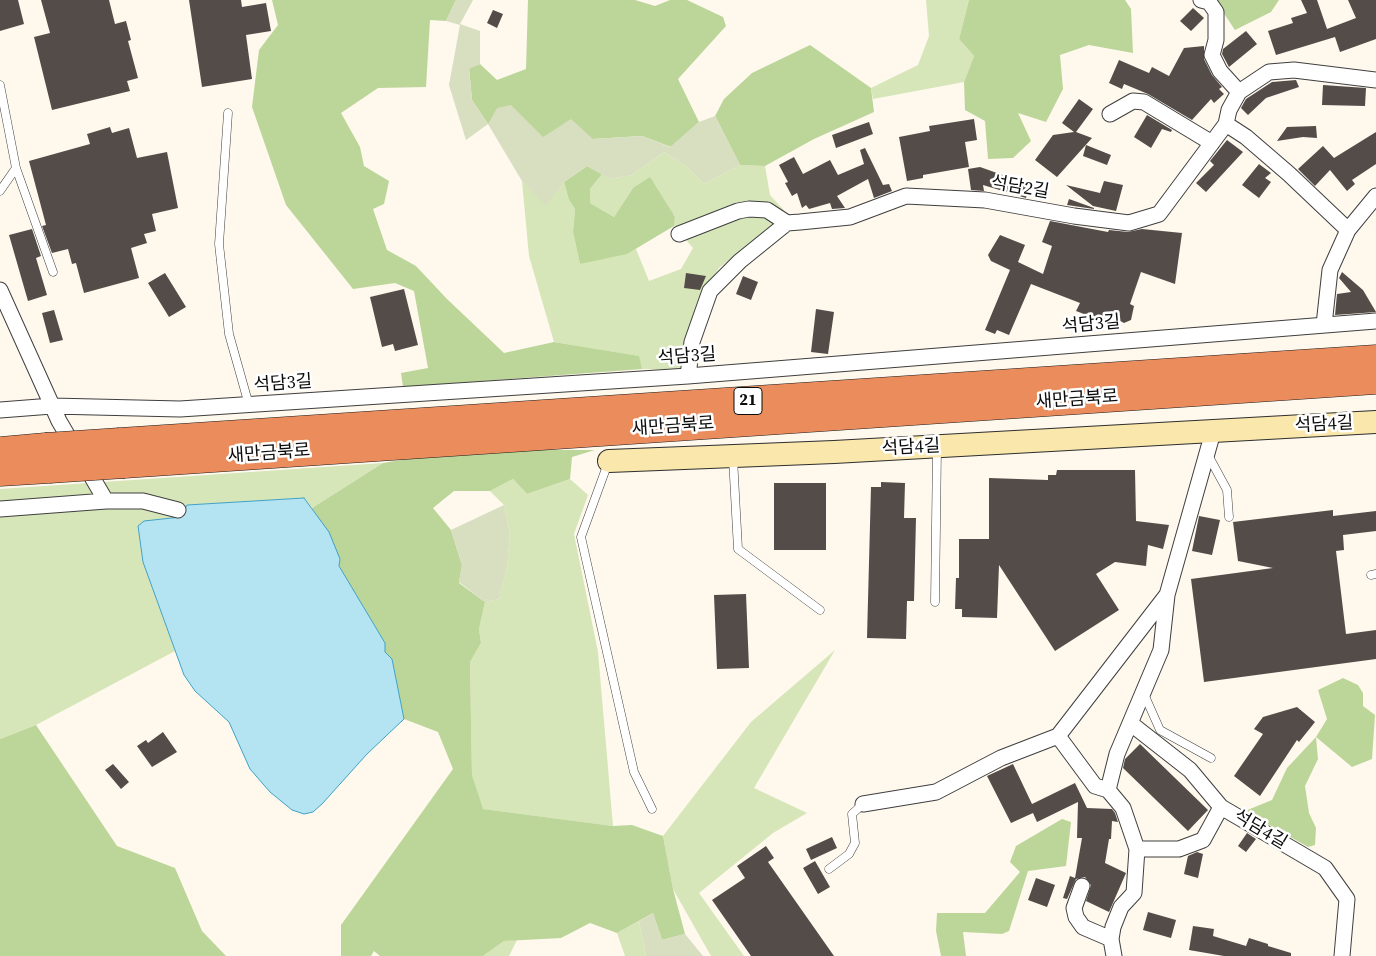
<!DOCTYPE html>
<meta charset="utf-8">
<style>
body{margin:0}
canvas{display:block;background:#fef8ed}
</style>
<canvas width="1376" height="956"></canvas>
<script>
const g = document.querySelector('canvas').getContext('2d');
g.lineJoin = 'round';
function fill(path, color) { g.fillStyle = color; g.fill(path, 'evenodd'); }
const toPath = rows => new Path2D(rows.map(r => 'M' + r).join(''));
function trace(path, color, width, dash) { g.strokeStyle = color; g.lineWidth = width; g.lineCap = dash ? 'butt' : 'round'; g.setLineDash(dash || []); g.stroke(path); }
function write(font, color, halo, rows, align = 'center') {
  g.font = font + ' "Source Serif 4","Noto Sans KR",serif'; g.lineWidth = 5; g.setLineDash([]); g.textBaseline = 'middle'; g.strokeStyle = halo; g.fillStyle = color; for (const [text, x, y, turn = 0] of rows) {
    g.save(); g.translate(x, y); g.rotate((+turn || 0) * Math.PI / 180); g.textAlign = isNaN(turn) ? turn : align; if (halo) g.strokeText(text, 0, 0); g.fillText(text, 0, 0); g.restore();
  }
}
fill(toPath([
 [926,0,969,0,959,39,974,56,964,82,873,99,871,88,918,65,929,36],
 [664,152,686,166,704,184,740,165,765,166,770,195,790,217,774,224,719,268,697,302,680,370,642,369,638,356,554,342,529,256,522,181,546,205,564,182,569,200,575,209,573,232,580,264,636,249,649,281,681,269,693,248,674,226,675,216,633,188,614,217,590,203,590,189,602,174,610,179,632,175],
 [383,463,312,508,304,498,187,505,181,517,144,522,138,527,143,562,175,651,36,725,0,739,0,489],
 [513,479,527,494,570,479,588,495,574,534,598,652,613,826,482,809,472,775,470,662,481,643,479,629,485,602,499,599,507,567,510,533,504,505,490,491],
 [835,650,754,788,807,813,773,833,699,893,744,956,711,956,673,889,663,836,751,722],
 [639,921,646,956,625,956,617,933],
 [517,940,509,956,483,956,504,941]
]), '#d6e6b9');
fill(toPath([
 [272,0,456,0,446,21,430,20,426,87,378,88,341,113,360,147,364,166,389,181,384,204,373,209,387,250,416,266,447,299,504,353,554,342,639,356,642,369,403,387,401,373,428,368,414,291,395,283,353,289,286,205,252,107,259,50,278,25],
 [528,0,635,0,655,6,670,0,687,0,723,17,726,26,678,79,699,122,671,147,642,136,593,139,543,137,488,124,472,100,469,68,480,64,497,80,526,69],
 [969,0,1125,0,1131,9,1133,53,1089,45,1060,55,1063,89,1046,122,1018,113,1031,141,1013,158,988,159,985,121,965,110,964,82,974,56,959,39],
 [1215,0,1279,0,1271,12,1235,30],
 [810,45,871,88,874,112,814,139,765,166,740,165,715,116,724,99,752,73],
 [587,166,602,174,590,189,590,203,614,217,633,188,650,177,675,217,674,226,627,254,580,264,573,232,575,209,569,200,564,182],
 [462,450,595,450,572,457,570,479,527,494,513,479,490,491,454,491,433,508,451,530,462,565,459,583,485,602,479,629,481,643,470,662,472,775,483,809,613,826,632,825,663,836,673,889,685,934,662,940,653,913,617,933,590,923,561,938,504,941,483,956,380,956,374,951,371,956,341,956,341,925,453,769,438,732,404,719,392,659,385,652,385,643,346,578,339,566,340,559,312,508,383,463],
 [1343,678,1358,685,1363,693,1363,706,1375,715,1372,759,1352,767,1316,737,1318,759,1305,786,1309,813,1316,828,1315,845,1308,847,1245,811,1272,800,1287,768,1316,737,1327,719,1318,690],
 [36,725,117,846,175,868,202,931,226,956,0,956,0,739],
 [1062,819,1071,822,1066,866,1028,871,1009,931,1002,934,963,932,966,956,941,956,936,931,937,913,985,913,1020,872,1010,862,1016,846]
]), '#bcd699');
fill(toPath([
 [456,0,473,0,460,24,480,31,480,64,469,69,472,100,488,124,497,108,511,105,543,137,571,119,593,139,642,136,670,147,699,122,715,116,740,165,704,184,686,166,664,152,632,175,610,179,587,166,564,182,546,206,522,181,488,124,466,140,449,85,460,25,446,21],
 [504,505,510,533,507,567,499,599,485,602,459,582,462,565,451,530],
 [653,913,662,940,685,934,703,956,646,956,639,921]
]), '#d8dec0');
const water = toPath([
 [304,498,329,532,340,559,339,566,385,643,385,652,392,659,404,719,367,754,322,804,313,812,304,814,292,810,270,792,250,769,229,722,195,691,184,675,143,562,138,526,144,521,181,517,187,505,304,498]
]);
fill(water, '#b4e3f2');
trace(water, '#40a1c5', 1);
fill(toPath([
 [0,0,18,0,24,24,0,31],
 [41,0,109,0,115,24,126,21,131,40,128,41,138,78,127,81,130,91,52,110,34,37,50,33],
 [189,0,241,0,242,7,266,3,271,31,246,35,252,79,202,87],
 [1301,0,1317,0,1327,29,1356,18,1348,0,1376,0,1376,39,1340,52,1335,37,1276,55,1268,31,1293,23,1291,18,1307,13],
 [1193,8,1204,18,1191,31,1180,21],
 [493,10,503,14,497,28,487,23],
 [1246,31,1257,44,1229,67,1222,54,1223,49],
 [1204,46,1204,59,1212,75,1222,87,1219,89,1224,94,1214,103,1211,99,1192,120,1148,94,1124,84,1122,89,1109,83,1119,60,1149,73,1152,67,1169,76,1184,48],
 [1296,80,1299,87,1266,98,1248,115,1241,108,1246,99,1272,82],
 [1323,85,1366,88,1365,106,1322,105],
 [1079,99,1093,109,1076,132,1092,138,1057,177,1035,160,1053,135,1074,132,1062,123],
 [1147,115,1172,130,1171,132,1162,129,1151,148,1134,137],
 [974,119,977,140,965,142,969,167,923,175,923,178,907,181,899,137,930,131,929,126],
 [869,122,873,134,836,148,832,135],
 [1316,126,1317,138,1303,137,1277,141,1287,127],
 [110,127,112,133,129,128,137,158,167,152,178,208,152,214,156,231,144,234,147,243,131,248,139,278,84,293,76,263,72,264,68,249,52,253,42,226,46,225,29,161,90,144,87,134],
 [1376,132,1376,164,1352,180,1355,184,1347,191,1330,170,1315,186,1298,169,1323,146,1334,158],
 [1227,140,1243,152,1206,192,1196,183,1214,165,1210,161],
 [1086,145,1111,155,1107,165,1083,156],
 [865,148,883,185,889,184,892,191,874,198,868,179,837,196,845,208,832,209,830,203,809,209,806,205,802,208,797,193,792,196,785,183,788,182,779,165,794,157,803,174,830,160,838,175,864,164,860,150],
 [1259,164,1271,173,1265,178,1271,182,1259,198,1242,185],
 [980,167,1031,185,1026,198,983,185,984,191,971,190,968,169],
 [1104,181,1123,185,1116,211,1093,206,1066,185,1100,193],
 [1069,199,1094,208,1094,209,1067,205],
 [1050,221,1108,232,1109,230,1128,232,1142,229,1182,233,1175,284,1141,272,1130,304,1134,306,1131,320,1124,323,1111,316,1108,323,1076,311,1080,303,1031,284,1009,335,997,330,995,334,985,330,1010,270,991,261,988,255,1000,235,1025,245,1018,262,1043,274,1052,246,1042,242],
 [32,229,41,256,36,258,47,295,28,301,9,235],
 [1342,272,1363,290,1376,312,1335,315,1337,294,1351,292,1339,278],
 [165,273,186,307,169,317,148,283],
 [686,273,706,276,700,290,684,288],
 [743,276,758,282,751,300,736,294],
 [404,289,418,345,395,351,393,344,382,347,370,297],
 [816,309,834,312,828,354,811,352],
 [54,310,63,340,50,343,42,313],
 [1057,470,1135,470,1136,521,1169,525,1163,549,1148,545,1146,566,1115,562,1096,574,1119,610,1055,651,999,565,997,618,962,617,962,609,955,609,956,578,959,578,959,539,989,539,989,478,1048,480,1048,475,1056,475],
 [881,482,905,483,904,518,916,518,914,601,907,601,906,639,867,638,871,487,881,487],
 [774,483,826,483,826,550,774,550],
 [1333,510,1333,516,1376,511,1376,531,1343,535,1344,550,1336,551,1346,634,1376,630,1376,659,1204,682,1191,579,1273,568,1238,561,1233,522],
 [1199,516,1220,520,1212,555,1192,551],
 [746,594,749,668,717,669,714,595],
 [1297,707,1315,722,1299,742,1297,740,1260,796,1234,776,1263,734,1254,729,1263,717],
 [163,732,177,752,152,767,137,746,146,740,148,743],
 [1140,744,1208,810,1188,831,1123,768,1125,759],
 [113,764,129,782,121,789,105,770],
 [1013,764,1032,804,1075,783,1087,808,1112,809,1115,813,1118,822,1112,821,1111,839,1109,839,1105,863,1126,873,1109,912,1086,901,1091,885,1085,877,1076,879,1067,899,1063,898,1070,876,1075,878,1082,838,1077,838,1078,802,1037,822,1033,813,1011,823,987,776],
 [1247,833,1256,839,1246,852,1238,846],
 [832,837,837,848,811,860,806,849],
 [766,846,774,858,768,862,834,956,751,956,712,900,745,878,737,866],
 [1197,852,1203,854,1198,878,1184,874,1188,856],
 [815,861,830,887,818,894,803,868],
 [1036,878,1055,885,1047,907,1028,900],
 [1148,912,1176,920,1171,938,1143,930],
 [1193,926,1214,929,1213,936,1246,946,1249,938,1268,944,1268,946,1291,953,1291,956,1224,956,1189,950]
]), '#544c49');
const lane = toPath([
 [0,85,16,168,0,191],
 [228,113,219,244,229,334,249,405],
 [16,168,53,272],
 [1208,455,1227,490,1229,517],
 [733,458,738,549,820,610],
 [608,463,581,537,634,772,652,809],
 [1371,575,1376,574],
 [935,602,937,448],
 [1144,694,1160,730,1211,758],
 [829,869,849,854,855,843,852,814,863,804]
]);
const street = toPath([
 [1201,0,1209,2,1216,12,1216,40,1212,55,1220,71,1239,92],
 [1110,114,1133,101,1144,102,1212,143],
 [1226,124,1246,137,1289,174,1348,230],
 [679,234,738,211,749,209,767,210,787,223,800,222,850,217,906,196,985,200,1074,216,1129,223,1159,214,1226,124,1229,110,1239,92,1269,72,1294,70,1376,80],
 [0,290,59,421,106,501,0,509],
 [1324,325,1330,270,1348,230,1376,196],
 [688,376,692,342,710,291,740,261,787,223],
 [0,410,52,406,180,409,688,376,1376,321],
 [106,501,143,501,178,510],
 [1130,723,1190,770,1221,807,1325,868,1347,899,1342,956],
 [1058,736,1166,596],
 [863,804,936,792,1001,758,1058,736,1095,786,1108,790],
 [1137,849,1179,849,1203,840,1221,807],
 [1082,886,1074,908,1076,917,1083,927,1111,939],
 [1114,956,1111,939,1113,927,1121,907,1134,893,1137,849,1123,808,1108,790,1117,754,1161,650,1167,595,1213,432]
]);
const secondary = toPath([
 [609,461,834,452,1376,422]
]);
const highway = toPath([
 [120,442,1376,359],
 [0,451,46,447],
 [124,464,1376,380],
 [0,472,49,469]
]);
trace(lane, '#3f3f3f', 9);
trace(street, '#3f3f3f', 17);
trace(secondary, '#2e2e2e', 24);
trace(highway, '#1d1d1d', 29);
trace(lane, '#fff', 8);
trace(street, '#fff', 15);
trace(secondary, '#fae7ac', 22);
trace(highway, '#eb8c5d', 28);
const highwayBridge = toPath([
 [46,447,120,442],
 [49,469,124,464]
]);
trace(highwayBridge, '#1d1d1d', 29, []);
trace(highwayBridge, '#eb8c5d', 28);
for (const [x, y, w] of [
 [748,401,28]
]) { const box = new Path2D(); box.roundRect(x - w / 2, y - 13.5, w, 27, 4); g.fillStyle = '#fff'; g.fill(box); trace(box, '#0c0c0c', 1); }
write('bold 16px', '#0c0c0c', null, [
 ["21",748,401]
]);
write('18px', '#0c0c0c', '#fff', [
 ["석담2길",1020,188,10],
 ["석담3길",1091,325,-5],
 ["석담3길",687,357,-4],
 ["석담3길",283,384,-4],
 ["새만금북로",1077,400,-4],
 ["석담4길",1324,425,-3],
 ["새만금북로",673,427,-4],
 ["석담4길",911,448,-3],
 ["새만금북로",269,454,-4],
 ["석담4길",1260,830,31]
]);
</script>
